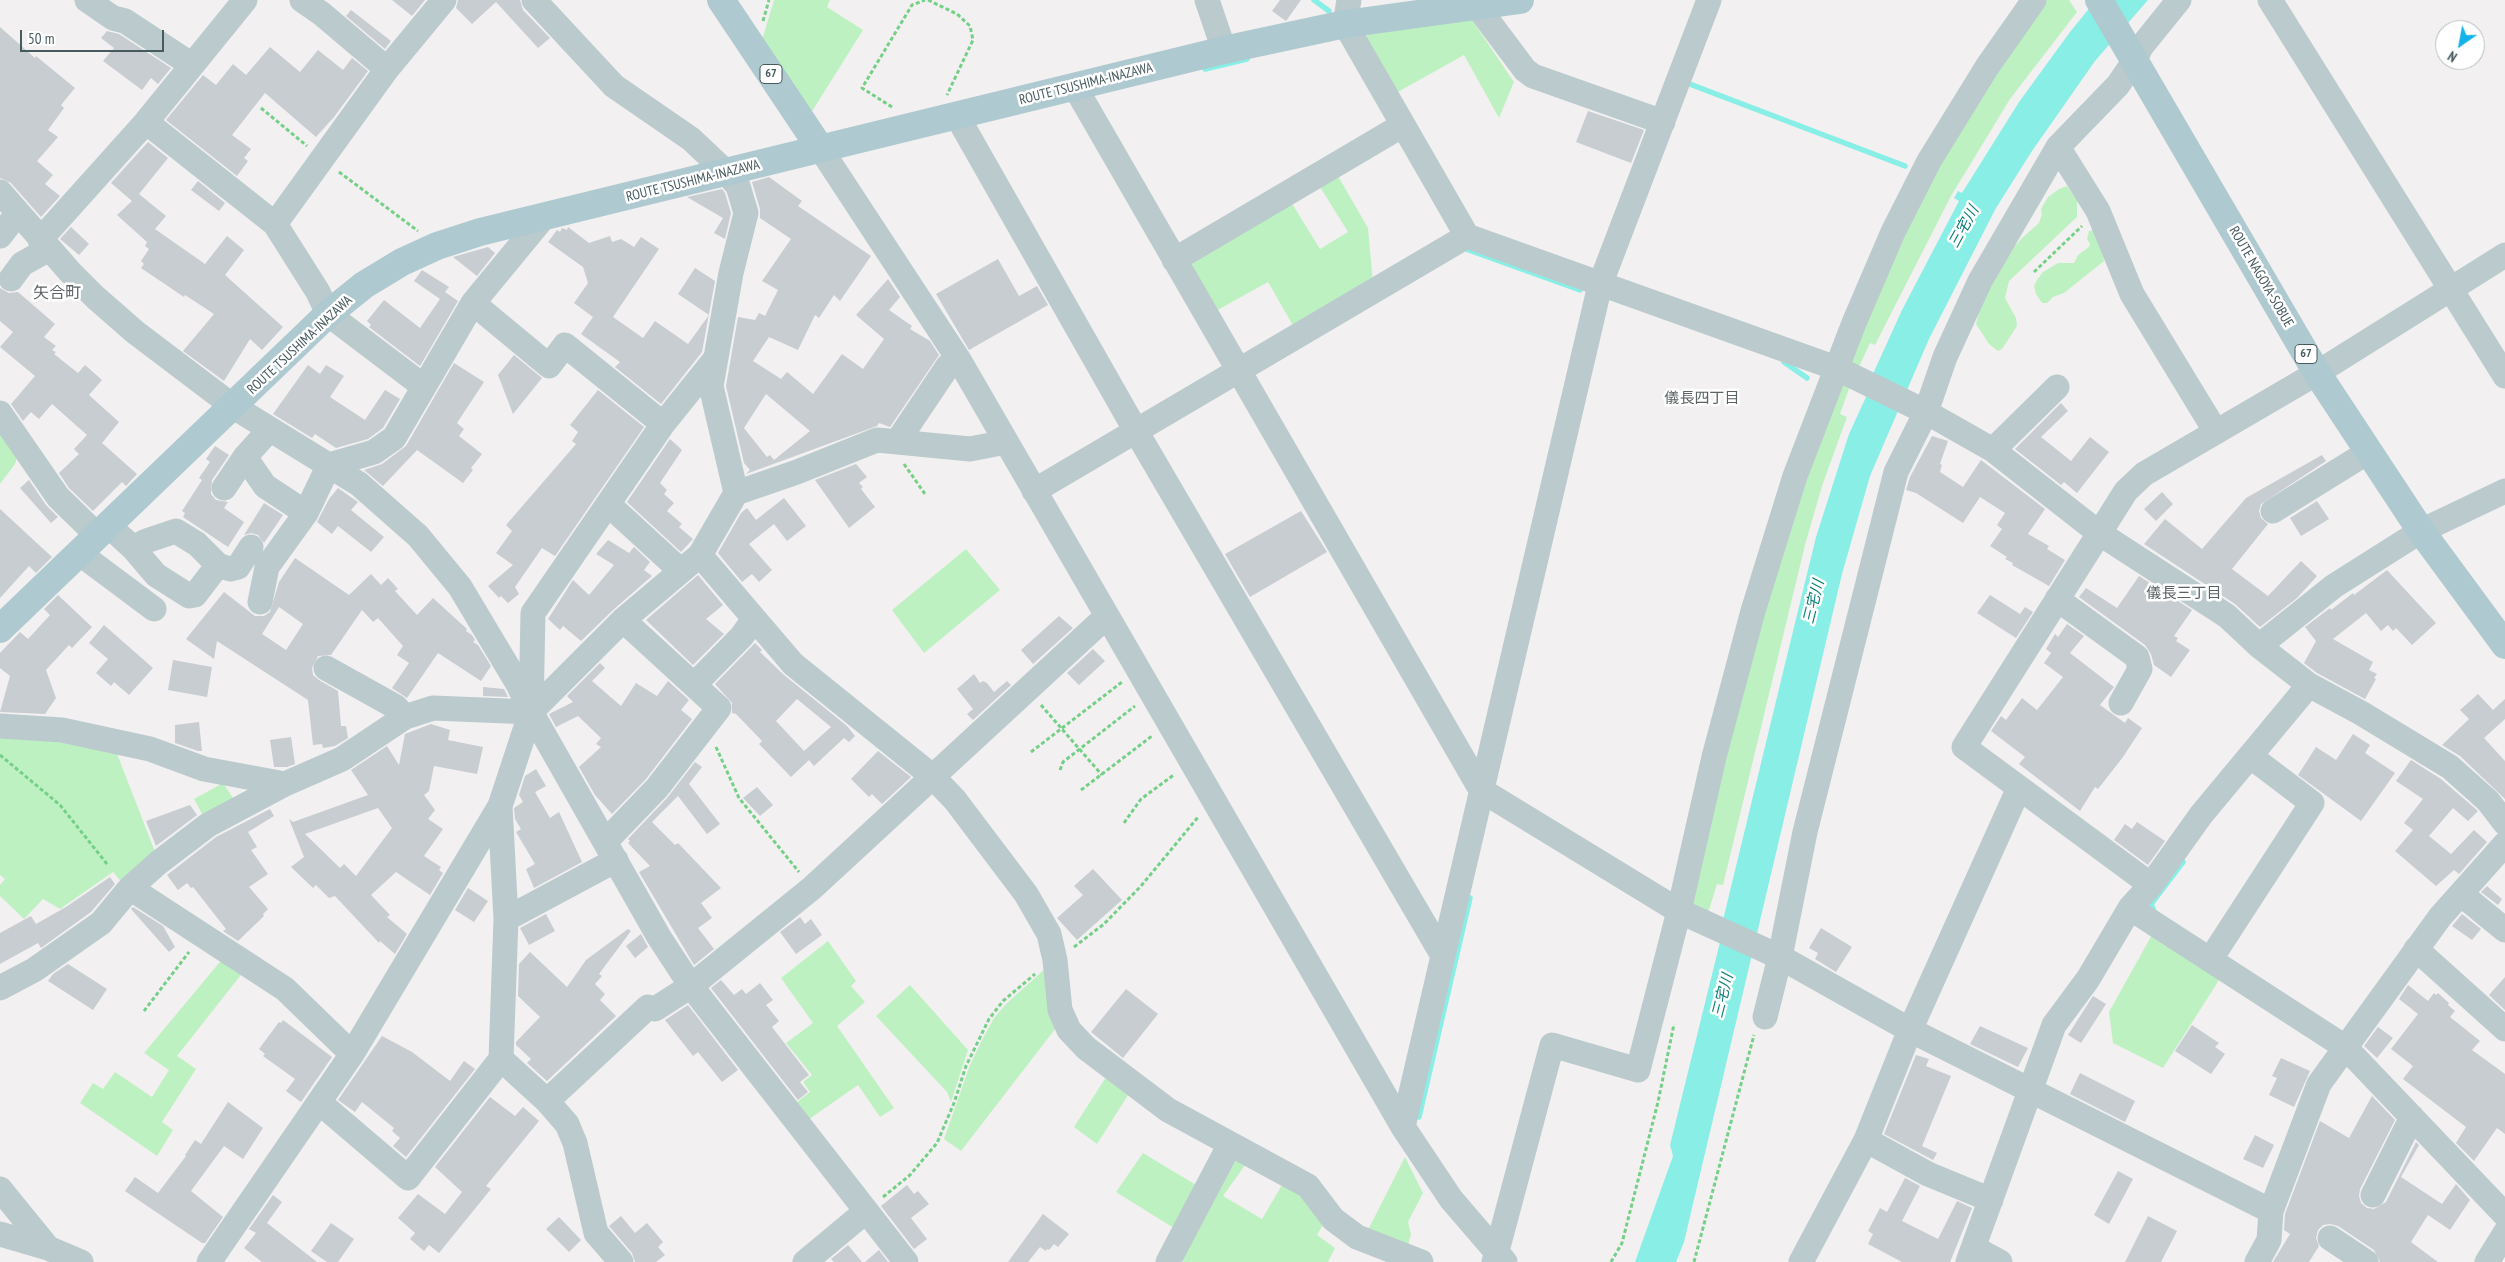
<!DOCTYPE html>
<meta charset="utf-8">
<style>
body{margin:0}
#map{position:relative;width:2505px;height:1262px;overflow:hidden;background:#f3f0f1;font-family:"PT Sans Narrow",sans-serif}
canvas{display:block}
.north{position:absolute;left:2435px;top:20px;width:50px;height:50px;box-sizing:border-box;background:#fff;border:1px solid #b5bdbf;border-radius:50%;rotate:213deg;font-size:14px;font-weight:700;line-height:20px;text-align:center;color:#475a5e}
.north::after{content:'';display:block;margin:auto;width:18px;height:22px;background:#13b2ea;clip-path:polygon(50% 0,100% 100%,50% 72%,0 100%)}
.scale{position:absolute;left:20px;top:30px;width:144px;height:22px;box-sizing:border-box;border:2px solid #475a5e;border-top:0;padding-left:6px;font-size:15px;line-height:18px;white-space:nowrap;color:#475a5e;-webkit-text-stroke:4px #fff;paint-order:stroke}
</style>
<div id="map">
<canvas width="2505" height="1262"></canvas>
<div class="north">N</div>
<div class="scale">50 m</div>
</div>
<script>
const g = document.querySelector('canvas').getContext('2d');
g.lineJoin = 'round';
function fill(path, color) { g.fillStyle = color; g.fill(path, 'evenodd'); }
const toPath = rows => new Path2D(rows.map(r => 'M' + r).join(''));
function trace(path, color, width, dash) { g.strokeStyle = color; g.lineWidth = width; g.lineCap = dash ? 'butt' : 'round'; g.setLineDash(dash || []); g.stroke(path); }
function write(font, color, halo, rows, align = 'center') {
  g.font = font + ' "PT Sans Narrow","Noto Sans JP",sans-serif'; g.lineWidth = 5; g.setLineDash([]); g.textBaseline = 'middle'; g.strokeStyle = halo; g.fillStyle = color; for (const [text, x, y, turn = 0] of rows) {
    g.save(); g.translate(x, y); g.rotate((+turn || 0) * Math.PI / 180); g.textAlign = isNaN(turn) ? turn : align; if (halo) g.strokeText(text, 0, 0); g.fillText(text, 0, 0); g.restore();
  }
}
fill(toPath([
 [774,0,830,0,827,7,863,30,811,113,762,40],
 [2039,0,2069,0,2077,12,2010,99,1951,196,1875,345,1870,343,1858,369,1842,363,1895,240],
 [1470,17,1514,82,1499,118,1464,55,1396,93,1364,39,1371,30],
 [1338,176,1368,228,1373,283,1295,329,1268,282,1214,312,1191,272,1193,260,1291,202,1320,249,1348,232,1320,187],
 [2067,186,2077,200,2077,217,2009,281,2005,298,2016,318,2017,326,2002,349,1998,351,1989,344,1976,324,1983,296,2008,254,2022,238,2039,223,2042,214,2041,209,2048,197,2059,189],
 [2094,230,2101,244,2104,261,2064,293,2053,297,2047,303,2042,303,2036,294,2034,286,2037,280,2043,272,2058,263,2074,263,2078,255,2089,247,2090,244,2087,239,2089,231],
 [1851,383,1840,414,1847,417,1822,486,1805,545,1723,885,1717,884,1708,913,1695,906,1688,897,1759,609,1836,384],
 [0,424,18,454,15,464,0,484],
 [966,549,1000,590,924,653,892,610],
 [0,730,114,746,157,857,125,886,113,872,60,909,43,899,24,919,0,896,0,885,5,879,0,875],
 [223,783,237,804,206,821,194,799],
 [2153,933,2221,977,2163,1068,2113,1043,2109,1012],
 [828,941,856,981,851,986,865,1002,837,1026,894,1108,880,1117,858,1085,805,1122,792,1106,810,1092,803,1082,812,1075,786,1043,813,1023,781,978],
 [224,957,244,971,177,1056,196,1069,162,1122,173,1130,157,1156,80,1103,93,1083,103,1089,115,1072,152,1097,169,1070,144,1053],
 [1047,967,1059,1024,961,1151,944,1139,970,1065,982,1040,994,1018,1006,1004],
 [910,985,968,1050,951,1102,947,1092,876,1016],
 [1108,1074,1130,1092,1097,1144,1074,1127],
 [1143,1153,1201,1188,1177,1230,1116,1192],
 [1405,1157,1423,1193,1408,1222,1411,1234,1407,1249,1367,1232],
 [1231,1158,1248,1161,1223,1196,1262,1219,1285,1180,1326,1220,1317,1235,1335,1248,1328,1262,1184,1262,1176,1257]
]), '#bef1c2');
fill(toPath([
 [2096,0,2148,0,2095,61,2032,151,1996,208,1929,339,1870,476,1842,574,1684,1242,1676,1262,1635,1262,1673,1156,1670,1145,1720,942,1723,920,1785,664,1816,537,1849,434,1866,397,1872,376,1902,310,1959,201,1954,198,1958,191,1962,193,2019,102,2070,32]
]), '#89efe6');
trace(toPath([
 [1314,0,1329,11],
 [1205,69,1247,59],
 [1687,83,1905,166],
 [1466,249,1580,290],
 [1784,362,1807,378],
 [2154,911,2151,904,2183,862],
 [1419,1117,1470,898]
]), '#89efe6', 5.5);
fill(toPath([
 [392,0,425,0,412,16],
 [458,0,520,0,523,10,550,38,538,48,496,2,472,24,456,8],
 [1280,0,1301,0,1286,21,1272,11],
 [351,10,391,41,385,49,346,16],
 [0,27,35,58,36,56,75,88,61,105,64,108,48,130,58,137,37,161,53,175,45,184,60,196,41,217,11,183,0,178],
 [107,31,119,34,171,68,158,84,151,78,142,90,103,61,114,48,101,38],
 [270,47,300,72,318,50,343,70,352,58,368,71,334,117,316,137,265,93,232,135,251,149,244,158,248,161,237,176,166,120,203,75,216,85,233,64,246,75],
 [1588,111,1644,130,1631,163,1576,142],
 [148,142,168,158,139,194,166,216,155,229,205,264,227,236,244,250,225,275,283,327,262,350,250,339,224,381,183,351,214,314,185,295,184,297,141,268,144,264,141,261,149,249,145,246,147,242,117,215,132,201,111,183],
 [769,177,802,201,798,206,871,256,840,301,834,295,819,318,815,315,798,350,769,337,753,361,781,379,787,372,813,394,842,354,863,369,884,339,856,315,888,279,900,297,889,310,912,326,910,329,930,341,939,355,890,427,879,423,877,426,746,474,750,470,744,463,726,386,738,317,755,320,759,313,765,316,778,290,762,281,791,239,760,218,760,209,752,182],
 [766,394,810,431,774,460,770,455,767,457,744,428],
 [198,181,225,203,219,211,191,190],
 [722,189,725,193,731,213,725,239,714,233,723,218,687,197],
 [71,227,89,244,79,255,60,239],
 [568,227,589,243,610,236,612,242,621,239,634,247,641,237,659,249,613,317,643,338,655,321,688,344,709,315,678,294,695,268,715,281,702,352,661,404,615,367,620,362,581,334,593,317,574,303,588,283,583,267,548,242,557,230,560,232,562,228,567,230],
 [488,247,495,253,477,276,453,257],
 [998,259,1019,296,1037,286,1048,305,969,350,936,294],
 [422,270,449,287,445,292,458,301,420,366,369,327,371,325,367,321,384,300,420,328,440,299,414,281],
 [0,288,9,293,18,292,55,324,44,337,56,346,52,350,56,352,54,354,78,373,85,365,102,380,89,395,119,422,102,443,137,474,126,486,122,482,93,511,69,488,59,473,79,454,74,449,87,435,52,404,39,419,31,412,23,421,11,404,35,376,0,347,13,332,0,321],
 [514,355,542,378,513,414,498,375],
 [454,363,484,382,457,423,464,429,459,436,482,454,471,468,473,470,463,483,417,450,383,486,364,470,382,464,406,446],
 [308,365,320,374,326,365,344,376,330,397,365,420,385,390,400,399,383,428,368,439,336,448,315,434,312,438,273,414],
 [598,390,644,427,555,556,542,548,515,587,519,594,508,603,501,596,499,598,488,586,513,565,496,553,512,531,506,525,576,444,572,441,578,432,570,425],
 [2061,403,2068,411,2041,437,2071,461,2090,437,2109,452,2077,493,2064,482,2061,485,2015,449],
 [1932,436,1948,441,1940,464,1942,465,1940,472,1963,487,1981,460,2045,509,2028,534,2049,546,2047,549,2065,560,2049,586,2012,565,2013,563,2005,559,2007,557,1990,546,2002,529,1997,525,2005,513,1980,497,1963,523,1916,493,1906,490,1910,477],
 [670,439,682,450,660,483,667,490,664,494,674,503,667,511,682,524,679,527,693,539,681,552,627,502],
 [215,446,229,455,212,480,211,494,216,500,228,502,224,508,244,522,228,547,183,517,185,513,182,511,202,480,199,478,210,462,206,459],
 [2322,455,2326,461,2261,504,2259,511,2261,518,2268,524,2232,569,2268,596,2301,561,2317,576,2297,598,2260,627,2235,604,2144,544,2165,519,2202,549,2246,498],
 [856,464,867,477,859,483,863,487,861,489,875,507,849,528,815,480],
 [29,480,46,505,58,517,51,523,20,488],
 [338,488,358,502,351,510,384,537,371,552,338,526,332,534,317,522,329,499],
 [2162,492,2173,504,2156,521,2144,509],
 [784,498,806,526,787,541,774,524,749,544,772,570,759,582,752,574,742,582,718,553,741,513,747,508,756,520],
 [2317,501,2329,519,2301,536,2290,518],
 [264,503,283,515,264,543,258,535,251,533,244,535],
 [0,509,52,557,36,573,29,566,0,598],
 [1301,511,1327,552,1250,597,1225,554],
 [608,540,629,553,634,547,650,562,644,570,652,576,613,610,581,641,563,626,560,630,548,619,573,580,589,595,614,565,596,554],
 [295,558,349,595,371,574,381,585,388,578,398,589,395,591,417,615,433,598,467,629,466,631,472,635,475,640,473,642,478,645,491,666,481,681,438,653,407,698,392,688,409,663,397,655,403,646,378,618,373,622,362,610,331,655,318,656,312,668,313,675,319,680,338,691,341,726,346,726,348,738,335,746,323,748,322,744,313,745,308,700,217,641,214,659,186,639,224,592,255,616,264,616,270,612,279,582],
 [279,607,303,624,286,650,262,634],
 [2387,570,2436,623,2412,645,2396,628,2393,631,2388,625,2381,631,2366,613,2333,639,2373,662,2369,670,2377,674,2374,678,2376,679,2365,699,2317,673,2304,663,2316,641,2305,627,2330,608,2331,610,2353,593,2354,595],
 [698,575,723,605,706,619,724,634,693,665,646,620],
 [2139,576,2192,610,2174,636,2178,638,2176,641,2190,650,2171,677,2154,665,2151,654,2145,645,2079,597,2086,588,2117,608],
 [58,595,92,627,72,648,69,645,46,670,56,698,45,714,0,712,10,676,0,668,0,653,20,632,28,639,50,615,44,609],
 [1990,595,2020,614,2025,607,2033,612,2016,638,1977,613],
 [1059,616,1073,628,1033,664,1021,650],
 [2067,624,2084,636,2070,653,2114,687,2100,705,2125,723,2128,718,2142,728,2123,757,2098,789,2095,787,2080,811,2019,764,2025,757,1991,731,2001,716,2006,720,2022,698,2037,710,2063,677,2044,663,2051,653,2046,649,2055,634,2058,637],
 [104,625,153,668,129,695,114,682,111,686,96,673,108,659,89,643],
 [755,643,762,650,760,652,784,675,847,726,855,736,849,742,844,738,814,766,809,760,791,777,759,744,762,741,736,714,732,713,732,703,715,684],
 [797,699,831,727,804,751,776,721],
 [1093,649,1105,661,1079,685,1067,673],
 [173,660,212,667,207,697,168,690],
 [600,663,605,668,592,681,621,706,636,683,657,696,668,681,689,700,681,710,692,719,646,779,612,814,595,795,579,767,601,747,596,744,601,738,578,716,556,727,549,714,573,702,567,696],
 [974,674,980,683,983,681,987,683,994,692,1007,681,1011,685,973,720,967,714,973,709,957,689],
 [483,687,504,689,508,697,483,696],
 [2478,694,2493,710,2505,699,2505,719,2484,738,2505,761,2505,799,2460,756,2442,745,2469,719,2460,710],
 [199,722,202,751,198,751,175,743,175,725],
 [431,724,450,730,448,740,483,747,477,774,434,766,429,791,424,795,435,810,428,819,443,829,424,856,441,867,439,870,443,873,430,895,396,872,371,895,390,915,387,917,407,934,395,954,380,941,379,943,335,896,329,898,316,885,313,888,291,867,304,857,289,819,293,822,368,795,351,770,387,746,399,765,405,734],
 [378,808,392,828,356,876,344,864,340,868,305,834],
 [2353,734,2370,745,2365,753,2395,773,2361,821,2298,775,2316,747,2336,760],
 [291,737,295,764,287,767,274,767,270,740],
 [878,751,911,777,882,804,872,794,869,797,851,779],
 [2411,760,2441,779,2478,811,2468,821,2453,808,2429,836,2451,854,2474,830,2487,842,2459,874,2454,870,2436,886,2395,851,2413,830,2404,823,2423,799,2396,781],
 [695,762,702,767,689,784,720,824,707,834,678,796,652,822,675,845,678,843,721,888,701,903,712,918,698,928,714,949,694,965,639,872,650,866,628,843,630,841,628,839,667,798],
 [536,769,546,786,535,792,550,818,559,812,582,862,534,888,526,869,535,864,516,832,521,829,515,819,514,808,523,802,519,795,525,776],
 [757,787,773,805,760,816,743,798],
 [190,805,197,815,156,846,146,821],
 [270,809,274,816,248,832,257,847,251,850,268,874,249,887,268,909,263,914,264,916,238,941,223,931,226,929,193,887,191,888,187,883,178,890,167,875,216,837],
 [2137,822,2165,841,2148,865,2114,840,2125,824,2132,829],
 [1093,869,1122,900,1077,940,1057,918,1083,895,1074,886],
 [110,877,115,884,91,912,41,948,38,943,0,964,0,933,31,916,36,924,66,907],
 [2487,886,2502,899,2498,905,2481,892],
 [468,888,488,901,474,922,455,910],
 [133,907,163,926,175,947,169,952,131,909],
 [546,914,555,931,529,945,520,928],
 [2462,914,2481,929,2472,940,2452,926],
 [800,917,805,924,811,919,822,935,796,954,780,932],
 [1821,928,1852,947,1836,972,1815,959,1818,953,1809,948],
 [628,929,631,931,599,974,602,976,595,984,605,994,600,1000,616,1016,547,1081,527,1063,531,1059,516,1045,516,1042,540,1017,518,996,519,964,530,952,567,987,586,960],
 [641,934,648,947,635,958,626,946],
 [68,964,107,989,93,1010,48,981,53,974],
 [2505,977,2505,1010,2489,995],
 [721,980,734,995,742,989,746,994,760,983,773,1000,766,1005,779,1021,772,1027,809,1075,800,1082,808,1092,798,1100,711,988],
 [2408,985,2428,1001,2434,993,2436,995,2438,993,2449,1003,2448,1005,2455,1011,2450,1017,2480,1041,2472,1050,2505,1074,2505,1134,2497,1128,2474,1161,2456,1143,2466,1127,2403,1079,2413,1066,2391,1049,2418,1014,2399,999],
 [1126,989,1158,1014,1123,1058,1091,1032],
 [2093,996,2106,1004,2081,1043,2068,1035],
 [688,1005,738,1070,722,1082,698,1052,693,1056,665,1020],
 [283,1020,332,1057,301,1102,286,1091,295,1079,263,1056,265,1054,259,1049,279,1022,281,1023],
 [2192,1025,2219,1043,2215,1047,2225,1054,2211,1074,2175,1051],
 [1980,1026,2028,1048,2018,1067,1970,1044],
 [2378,1027,2393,1038,2377,1058,2364,1046],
 [382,1036,412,1052,450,1081,464,1061,475,1069,406,1157,393,1146,400,1138,392,1131,394,1128,362,1102,355,1112,338,1100],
 [1916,1055,1929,1059,1926,1066,1951,1076,1922,1146,1937,1153,1933,1160,1884,1134],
 [2281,1058,2310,1071,2294,1107,2269,1095,2277,1078,2272,1076],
 [2080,1073,2135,1101,2125,1122,2070,1094],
 [2372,1096,2395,1120,2360,1189,2359,1196,2361,1203,2367,1208,2374,1209,2386,1202,2416,1142,2419,1145,2401,1177,2442,1204,2456,1184,2470,1200,2450,1230,2428,1215,2411,1242,2438,1262,2380,1262,2374,1250,2338,1226,2330,1224,2323,1225,2318,1230,2316,1238,2319,1246,2309,1262,2273,1262,2290,1234,2284,1230,2285,1214,2320,1121,2349,1138],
 [490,1097,515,1116,523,1107,539,1121,486,1186,491,1189,439,1253,429,1245,424,1251,410,1239,415,1233,398,1218,418,1194,445,1214,462,1192,435,1167],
 [228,1102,263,1128,243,1159,224,1146,191,1191,223,1217,205,1243,202,1243,125,1191,135,1177,158,1193,186,1156,185,1155,195,1140,201,1144],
 [2255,1135,2274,1145,2263,1168,2243,1159],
 [2118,1171,2133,1179,2109,1224,2094,1215],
 [1905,1178,1920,1186,1902,1221,1938,1239,1957,1201,1972,1208,1950,1262,1902,1262,1868,1244,1873,1234,1868,1231,1880,1208,1887,1212],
 [907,1185,914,1194,918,1191,929,1204,911,1218,927,1239,914,1249,881,1206],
 [273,1195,282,1202,267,1223,317,1262,262,1262,244,1248,256,1233,249,1229],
 [1043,1214,1069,1234,1058,1247,1054,1244,1049,1250,1047,1249,1046,1251,1040,1247,1028,1262,1008,1262],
 [621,1216,635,1233,647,1223,663,1242,658,1247,665,1255,656,1262,635,1262,632,1253,609,1226],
 [2148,1216,2177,1231,2161,1262,2125,1262],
 [559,1217,581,1240,569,1252,546,1229],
 [331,1223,354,1239,338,1262,327,1262,311,1251],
 [848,1245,862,1262,834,1262,831,1259],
 [879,1250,888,1262,865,1262]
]), '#c7cdd0');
trace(toPath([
 [928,0,957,14,970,26,973,40,947,95],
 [763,21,769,0],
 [892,107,862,88,912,5,925,0],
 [261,108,307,146],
 [339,172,418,231],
 [2034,272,2082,226],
 [904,464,925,494],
 [1041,705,1102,775],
 [716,747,739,798,799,872],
 [1031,752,1122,682],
 [0,755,60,805,107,864],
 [1060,770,1063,762,1135,706],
 [1081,790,1152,736],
 [1124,823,1141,799,1175,774],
 [1074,947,1104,924,1141,886,1199,816],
 [144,1011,189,952],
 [883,1197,910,1175,937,1143,954,1103,966,1066,989,1019,1003,1001,1035,974],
 [1611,1262,1622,1243,1658,1102,1674,1024],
 [1694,1262,1754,1035]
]), '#74d087', 3, [4, 2.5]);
trace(toPath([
 [87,0,113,18,125,21,192,65],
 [245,0,146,122,275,224,318,292,328,314,423,386],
 [302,0,322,14,387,69],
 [534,0,614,86,691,139,726,172,738,186,746,213,731,273,711,386,736,493],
 [1207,0,1224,50],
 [1349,0,1345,24,1467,236,1836,368,1926,412,1993,450,2099,533,2227,616,2259,646,2309,685,2361,713,2450,767,2488,801,2505,823],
 [2270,0,2505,376],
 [1477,6,1525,70,1533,76,1663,122],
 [1075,87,1481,790,1679,911,1780,957,1910,1030,2271,1211],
 [957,116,1136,431,1443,956],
 [2058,147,2098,211,2132,294,2216,432],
 [820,148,959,360,1403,1127,1451,1199,1505,1262],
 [0,192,70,272,95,297,135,332,234,407,359,484,418,536,460,587,518,684,531,712,659,937,691,986,906,1262],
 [543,218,473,303,549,366,565,345,663,424],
 [275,224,387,69,444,0],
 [0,236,17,214],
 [40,240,146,122],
 [1174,260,1403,125],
 [11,279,22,264,49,249],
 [0,413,58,497,97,535],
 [897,442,948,366,959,360],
 [1993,450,2057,387],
 [245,457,265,486,306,513],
 [224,488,245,457,270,429],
 [1034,491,1467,236],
 [608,504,681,571],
 [2273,511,2368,452],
 [108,525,133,548,156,575,189,596,195,595,218,565],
 [133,548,146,541,176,531,197,544,218,565,230,569,238,567,251,547],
 [79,553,154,609],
 [700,555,793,664,932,776,955,800,1026,894,1049,934,1055,960,1060,1010,1069,1030,1086,1048,1168,1110,1308,1186,1333,1219,1357,1237,1421,1262],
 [2057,599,2137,657,2140,669,2121,703],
 [260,602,267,567,306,513,329,465,374,452,394,438,473,303],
 [2259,646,2334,586,2421,531,2505,491],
 [326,668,396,707,405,717],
 [694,685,742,636,754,619],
 [0,726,62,730,150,749,204,769,285,784],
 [500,806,506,919,501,1059,547,1101,567,1124,575,1143,596,1233,621,1262],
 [606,841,657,788,719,708,623,620],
 [2151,885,1964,747,2126,491,2144,474,2317,373,2505,255],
 [130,888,285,989,352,1054],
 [2461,894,2505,930],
 [2130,908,2345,1047,2505,1215],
 [506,919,616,860],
 [2416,949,2505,1029],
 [2210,960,2312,803,2250,756],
 [0,988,34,970,101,923,130,888,158,863,208,825,285,784,342,759,405,717,433,708,531,712,623,620,700,555,736,493,797,472,877,440,970,449,1006,442],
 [1765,1017,1780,957,1805,832,1896,472,1926,412,1945,357,1980,281,2058,147,2118,85,2135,60,2141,47,2179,0],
 [547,1101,648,1007,655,1009,691,986,812,888,1107,616],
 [320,1103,408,1178,501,1059],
 [1403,1127,1600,285,1709,0],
 [1866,1140,1928,1174,1991,1200],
 [0,1189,48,1248],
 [2373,1195,2412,1117],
 [0,1234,48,1248,81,1262],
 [2330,1238,2366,1262],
 [1974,1248,2000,1262],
 [209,1262,352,1054,500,806,531,712,533,613,663,424,716,358],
 [805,1262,865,1212],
 [1168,1262,1230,1144],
 [1494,1262,1552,1045,1638,1070,1679,911,1714,757,1753,611,1795,476,1854,323,1893,232,1929,161,1987,67,2034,0],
 [1801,1262,1866,1140,1910,1030,2019,788],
 [1968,1262,2054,1025,2088,979,2130,908,2151,885,2201,815,2309,685],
 [2257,1262,2269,1240,2271,1211,2319,1084,2440,917,2505,844],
 [2487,1262,2505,1233]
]), '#bbcacd', 25);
trace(toPath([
 [721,0,820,148],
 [2099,0,2317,373,2421,531,2505,645],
 [0,629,328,314,364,285,402,262,437,246,480,232,1224,50,1345,24,1520,0]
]), '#afc9d0', 28);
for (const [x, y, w] of [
 [771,74,22],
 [2306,354,22]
]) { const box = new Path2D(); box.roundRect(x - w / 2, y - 9.5, w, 19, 4); g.fillStyle = '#fff'; g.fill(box); trace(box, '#475a5e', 1); }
write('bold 12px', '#475a5e', null, [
 ["67",771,74],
 ["67",2306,354]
]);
write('14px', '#475a5e', '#fff', [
 ["ROUTE TSUSHIMA-INAZAWA",1086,84,-14],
 ["ROUTE TSUSHIMA-INAZAWA",693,181,-14],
 ["ROUTE NAGOYA-SOBUE",2261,277,60],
 ["ROUTE TSUSHIMA-INAZAWA",300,345,-43]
]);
write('italic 15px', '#0a8176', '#fff', [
 ["三宅川",1964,227,-61],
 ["三宅川",1814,602,-76],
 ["三宅川",1723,996,-76]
]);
write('15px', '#5c6365', '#fff', [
 ["儀長四丁目",1702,399],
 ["儀長三丁目",2184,594]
]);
write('16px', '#5c6365', '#fff', [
 ["矢合町",57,293]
]);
</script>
